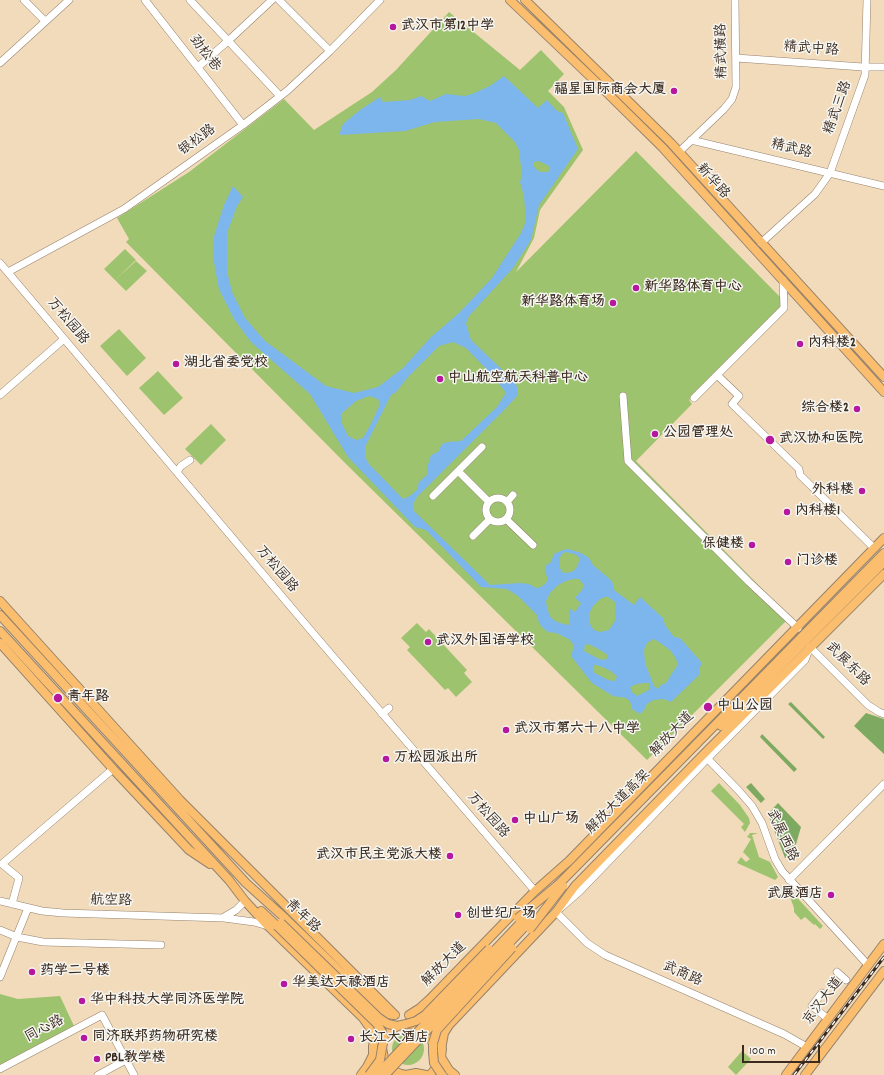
<!DOCTYPE html>
<meta charset="utf-8">
<style>
body{margin:0}
#map{position:relative;width:884px;height:1075px;overflow:hidden;background:#f2dbbb;font-family:Dekko,sans-serif}
canvas{display:block}
.scale{position:absolute;left:742px;top:1045px;width:78px;height:18px;box-sizing:border-box;border:2px solid #3b2a1e;border-top:0;padding-left:5px;font-size:12px;line-height:14px;white-space:nowrap;color:#3b2a1e;-webkit-text-stroke:3px #f6f6f2;paint-order:stroke}
</style>
<div id="map">
<canvas width="884" height="1075"></canvas>
<div class="scale">100 m</div>
</div>
<script>
const g = document.querySelector('canvas').getContext('2d');
g.lineJoin = 'round';
function fill(path, color) { g.fillStyle = color; g.fill(path, 'evenodd'); }
const toPath = rows => new Path2D(rows.map(r => 'M' + r).join(''));
function trace(path, color, width, dash) { g.strokeStyle = color; g.lineWidth = width; g.lineCap = dash ? 'butt' : 'round'; g.setLineDash(dash || []); g.stroke(path); }
function write(font, color, halo, rows, align = 'center') {
  g.font = font + ' Dekko,"LXGW WenKai TC",sans-serif'; g.lineWidth = 3; g.setLineDash([]); g.textBaseline = 'middle'; g.strokeStyle = halo; g.fillStyle = color; for (const [text, x, y, turn = 0] of rows) {
    g.save(); g.translate(x, y); g.rotate((+turn || 0) * Math.PI / 180); g.textAlign = isNaN(turn) ? turn : align; if (halo) g.strokeText(text, 0, 0); g.fillText(text, 0, 0); g.restore();
  }
}
fill(toPath([
 [449,12,520,70,541,50,564,74,548,91,564,107,583,150,540,210,534,238,516,272,636,151,785,302,689,400,692,404,636,461,790,617,647,760,347,465,126,242,129,239,117,218,189,172,284,99,314,130,372,92,396,70],
 [125,249,136,260,115,280,104,269],
 [136,261,147,271,126,291,115,280],
 [119,329,146,358,127,376,100,346],
 [158,371,183,398,164,415,139,388],
 [211,424,226,440,201,465,185,449],
 [417,623,426,632,429,629,467,670,464,673,472,682,456,697,448,688,445,690,407,650,410,647,401,638],
 [719,783,740,805,749,818,750,823,745,832,741,827,744,824,711,791],
 [750,833,758,833,752,835,759,857,770,862,778,877,775,880,737,863,741,857,746,862,750,859,743,852,751,839,747,837],
 [791,891,823,926,820,929,815,924,814,925,805,917,801,920,794,912,794,908,789,894],
 [0,994,18,999,60,996,74,1026,0,1066],
 '392 1049a16 16 0 1 1 32 0a16 16 0 1 1-32 0Z',
 [742,1051,751,1059,736,1075,728,1067]
]), '#9dc36e');
fill(toPath([
 [791,702,825,737,823,739,788,704],
 [866,713,884,719,884,754,854,726],
 [762,734,797,769,794,772,760,737],
 [751,783,765,799,761,803,746,787],
 [778,803,801,827,792,858,785,858,768,814]
]), '#7ea961');
fill(toPath([
 [504,76,538,108,547,100,557,111,563,113,578,149,539,205,531,240,513,268,469,316,466,323,471,340,515,382,517,387,518,395,504,410,417,497,413,504,413,510,490,585,520,583,529,584,536,588,541,587,545,584,548,580,547,576,545,572,545,566,551,562,554,554,563,550,568,549,581,553,589,558,593,565,612,581,614,590,634,605,640,597,663,618,665,625,674,637,680,638,702,663,699,669,699,675,671,702,664,699,653,700,646,705,646,708,640,714,632,709,630,701,626,698,613,696,592,683,571,656,573,649,573,644,569,639,556,633,548,632,543,628,539,623,537,615,518,596,507,589,481,587,426,530,415,527,348,457,310,394,251,342,234,319,219,289,217,279,214,262,214,236,224,205,233,186,243,197,237,206,227,233,227,271,232,292,245,318,265,341,326,386,354,393,378,387,403,368,431,337,458,314,492,278,521,233,526,221,524,196,520,182,522,175,519,150,515,142,496,123,479,119,435,122,405,131,339,135,343,124,360,110,380,97,383,102,410,100,421,96,430,101,446,94,465,96,472,94,490,86],
 [539,161,549,166,550,169,548,172,540,172,535,168,533,165,534,162],
 [453,342,466,348,494,377,506,393,497,407,461,441,448,442,442,444,438,452,431,455,427,468,428,474,419,482,417,490,410,496,403,499,369,464,365,457,365,447,391,395,396,392,408,377,439,346],
 [369,396,378,399,380,404,371,424,363,438,356,440,348,436,342,424,342,413,356,401],
 [566,552,574,554,578,556,580,559,576,569,571,572,565,573,562,572,560,568,560,557,563,553],
 [573,579,579,579,584,585,582,590,575,598,581,603,575,612,569,608,570,624,567,625,557,622,551,618,547,608,546,601,550,593,558,585,566,581],
 [604,597,608,597,615,602,615,621,609,630,600,632,594,630,591,626,589,621,589,614,593,606,599,600],
 [654,639,659,642,670,650,675,657,678,664,666,683,661,685,658,689,654,686,645,663,644,650,647,643],
 [585,644,591,645,600,650,608,655,606,660,599,659,584,651],
 [594,665,600,666,609,670,617,676,615,681,608,680,593,672],
 [645,683,649,683,649,690,637,696,632,692,630,687,637,684]
]), '#7db5ed');
const minor = toPath([
 [24,0,45,21],
 [145,0,243,125],
 [190,0,280,96],
 [279,0,330,51],
 [736,58,863,67,884,67],
 [0,63,69,0],
 [198,67,228,41,272,0],
 [691,140,884,186],
 [679,152,724,109,732,99,736,87,735,0],
 [761,243,815,194,830,173,865,75,867,0],
 [0,263,318,639,535,891],
 [8,272,124,209,243,125,287,91,330,51,380,0],
 [717,375,739,396,732,404,799,469,800,475,874,548],
 [0,395,64,339],
 [623,396,628,461,749,582,798,628],
 [694,398,784,308,783,280],
 [458,471,489,502],
 [177,472,181,466,190,460],
 [433,496,482,447],
 '486 510a12 12 0 1 1 24 0a12 12 0 1 1-24 0Z',
 [507,502,513,495],
 [506,519,533,545],
 [473,536,490,519],
 [382,714,389,708],
 [705,756,739,791,752,806,762,823,775,859,782,871,868,965],
 [789,880,884,784],
 [0,901,42,911,63,913,224,918,254,922,268,926],
 [12,904,19,878,2,864,113,769],
 [224,917,236,910,245,901],
 [0,930,17,937,43,942,161,945],
 [837,972,846,980],
 [0,977,28,908],
 [822,993,812,1006,828,1019],
 [807,1047,784,1034,605,955,587,943,556,912,580,891,707,759,805,660,810,647,868,705,879,712,884,714],
 [0,1069,102,1015,134,1075],
 [98,1075,126,1060]
]);
const major = toPath([
 [510,0,594,80,662,147,884,392],
 [525,0,671,143,884,377],
 [0,601,180,800,395,1015],
 [0,615,246,883,286,919,379,1009,386,1014,394,1015],
 [0,631,229,880,245,901,268,926,363,1018,372,1031,374,1042],
 [0,643,113,769,189,850,210,864],
 [721,726,884,562],
 [555,888,884,553],
 [261,911,277,926],
 [409,1015,420,1008,430,999,535,891,569,861,884,538],
 [375,1037,373,1046,373,1055,379,1069],
 [442,1044,444,1033,449,1025,556,912,575,886,703,755,884,574],
 [441,1057,449,1070,455,1075],
 [361,1075,367,1067,373,1055],
 [426,1075,416,1073,406,1075,401,1074,392,1070,384,1058,382,1048,384,1039,389,1032,397,1026,406,1024,416,1025,421,1027,428,1034,433,1043,433,1052],
 [430,1075,437,1067,441,1057,442,1049,441,1039],
 [786,1075,884,944],
 [805,1075,884,971]
]);
trace(minor, '#96826c', 8);
trace(major, '#96826c', 10);
trace(minor, '#fff', 7);
trace(major, '#fabe6e', 8);
const rail = toPath([
 [794,1075,884,957]
]);
trace(rail, '#3b2a1e', 3);
trace(rail, '#f6f6f2', 1.5, [4.5]);
const majorBridge = toPath([
 [518,918,560,883],
 [281,923,379,1018,388,1024,397,1026],
 [277,926,377,1024,382,1032,384,1039],
 [530,929,563,886],
 [406,1024,416,1021,425,1015,489,949],
 [433,1043,437,1030,512,948],
 [433,1052,434,1063,442,1075],
 [369,1075,380,1060,382,1048],
 [377,1075,527,916],
 [385,1075,531,920]
]);
trace(majorBridge, '#96826c', 10, []);
trace(majorBridge, '#fabe6e', 8);
for (const [x, y, r, color] of [
 [393,27,4,"#b5179e"],
 [674,91,4,"#b5179e"],
 [636,288,4,"#b5179e"],
 [613,303,4,"#b5179e"],
 [800,344,4,"#b5179e"],
 [176,364,4,"#b5179e"],
 [440,379,4,"#b5179e"],
 [857,409,4,"#b5179e"],
 [655,434,4,"#b5179e"],
 [770,440,5,"#b5179e"],
 [862,491,4,"#b5179e"],
 [787,512,4,"#b5179e"],
 [752,545,4,"#b5179e"],
 [788,562,4,"#b5179e"],
 [428,642,4,"#b5179e"],
 [58,698,5,"#b5179e"],
 [708,707,5,"#b5179e"],
 [506,730,4,"#b5179e"],
 [386,759,4,"#b5179e"],
 [515,820,4,"#b5179e"],
 [450,856,4,"#b5179e"],
 [831,895,4,"#b5179e"],
 [458,915,4,"#b5179e"],
 [32,972,4,"#b5179e"],
 [284,984,4,"#b5179e"],
 [82,1001,4,"#b5179e"],
 [84,1038,4,"#b5179e"],
 [351,1039,4,"#b5179e"],
 [97,1059,4,"#b5179e"]
]) { const dot = new Path2D(); dot.arc(x, y, r, 0, 2 * Math.PI); g.fillStyle = color; g.fill(dot); trace(dot, '#f6f6f2', 1.5); }
write('bold 14px', '#3b2a1e', '#f6f6f2', [
 ["武汉市第12中学",401,27],
 ["福星国际商会大厦",666,91,"right"],
 ["新华路体育中心",644,288],
 ["新华路体育场",605,303,"right"],
 ["内科楼2",808,344],
 ["湖北省委党校",184,364],
 ["中山航空航天科普中心",448,379],
 ["综合楼2",849,409,"right"],
 ["公园管理处",663,434],
 ["武汉协和医院",779,440],
 ["外科楼",854,491,"right"],
 ["内科楼1",795,512],
 ["保健楼",744,545,"right"],
 ["门诊楼",796,562],
 ["武汉外国语学校",436,642],
 ["青年路",67,698],
 ["中山公园",717,707],
 ["武汉市第六十八中学",514,730],
 ["万松园派出所",394,759],
 ["中山广场",523,820],
 ["武汉市民主党派大楼",442,856,"right"],
 ["武展酒店",823,895,"right"],
 ["创世纪广场",466,915],
 ["药学二号楼",40,972],
 ["华美达天禄酒店",292,984],
 ["华中科技大学同济医学院",90,1001],
 ["同济联邦药物研究楼",92,1038],
 ["长江大酒店",359,1039],
 ["PBL教学楼",105,1059]
], 'left');
write('14px', '#3b2a1e', '#f6f6f2', [
 ["精武中路",811,50,4],
 ["精武横路",723,51,-91],
 ["劲松巷",204,54,52],
 ["精武三路",839,108,-70],
 ["银松路",198,141,-36],
 ["精武路",791,150,14],
 ["新华路",712,182,48],
 ["万松园路",67,322,50],
 ["万松园路",276,570,50],
 ["武展东路",847,665,45],
 ["解放大道",673,735,-46],
 ["解放大道高架",619,803,-45],
 ["万松园路",487,816,49],
 ["武展西路",781,836,65],
 ["航空路",111,902,1],
 ["青年路",302,917,43],
 ["解放大道",445,965,-45],
 ["武商路",682,975,24],
 ["京汉大道",824,1002,-53],
 ["同心路",45,1030,-28]
]);
</script>
